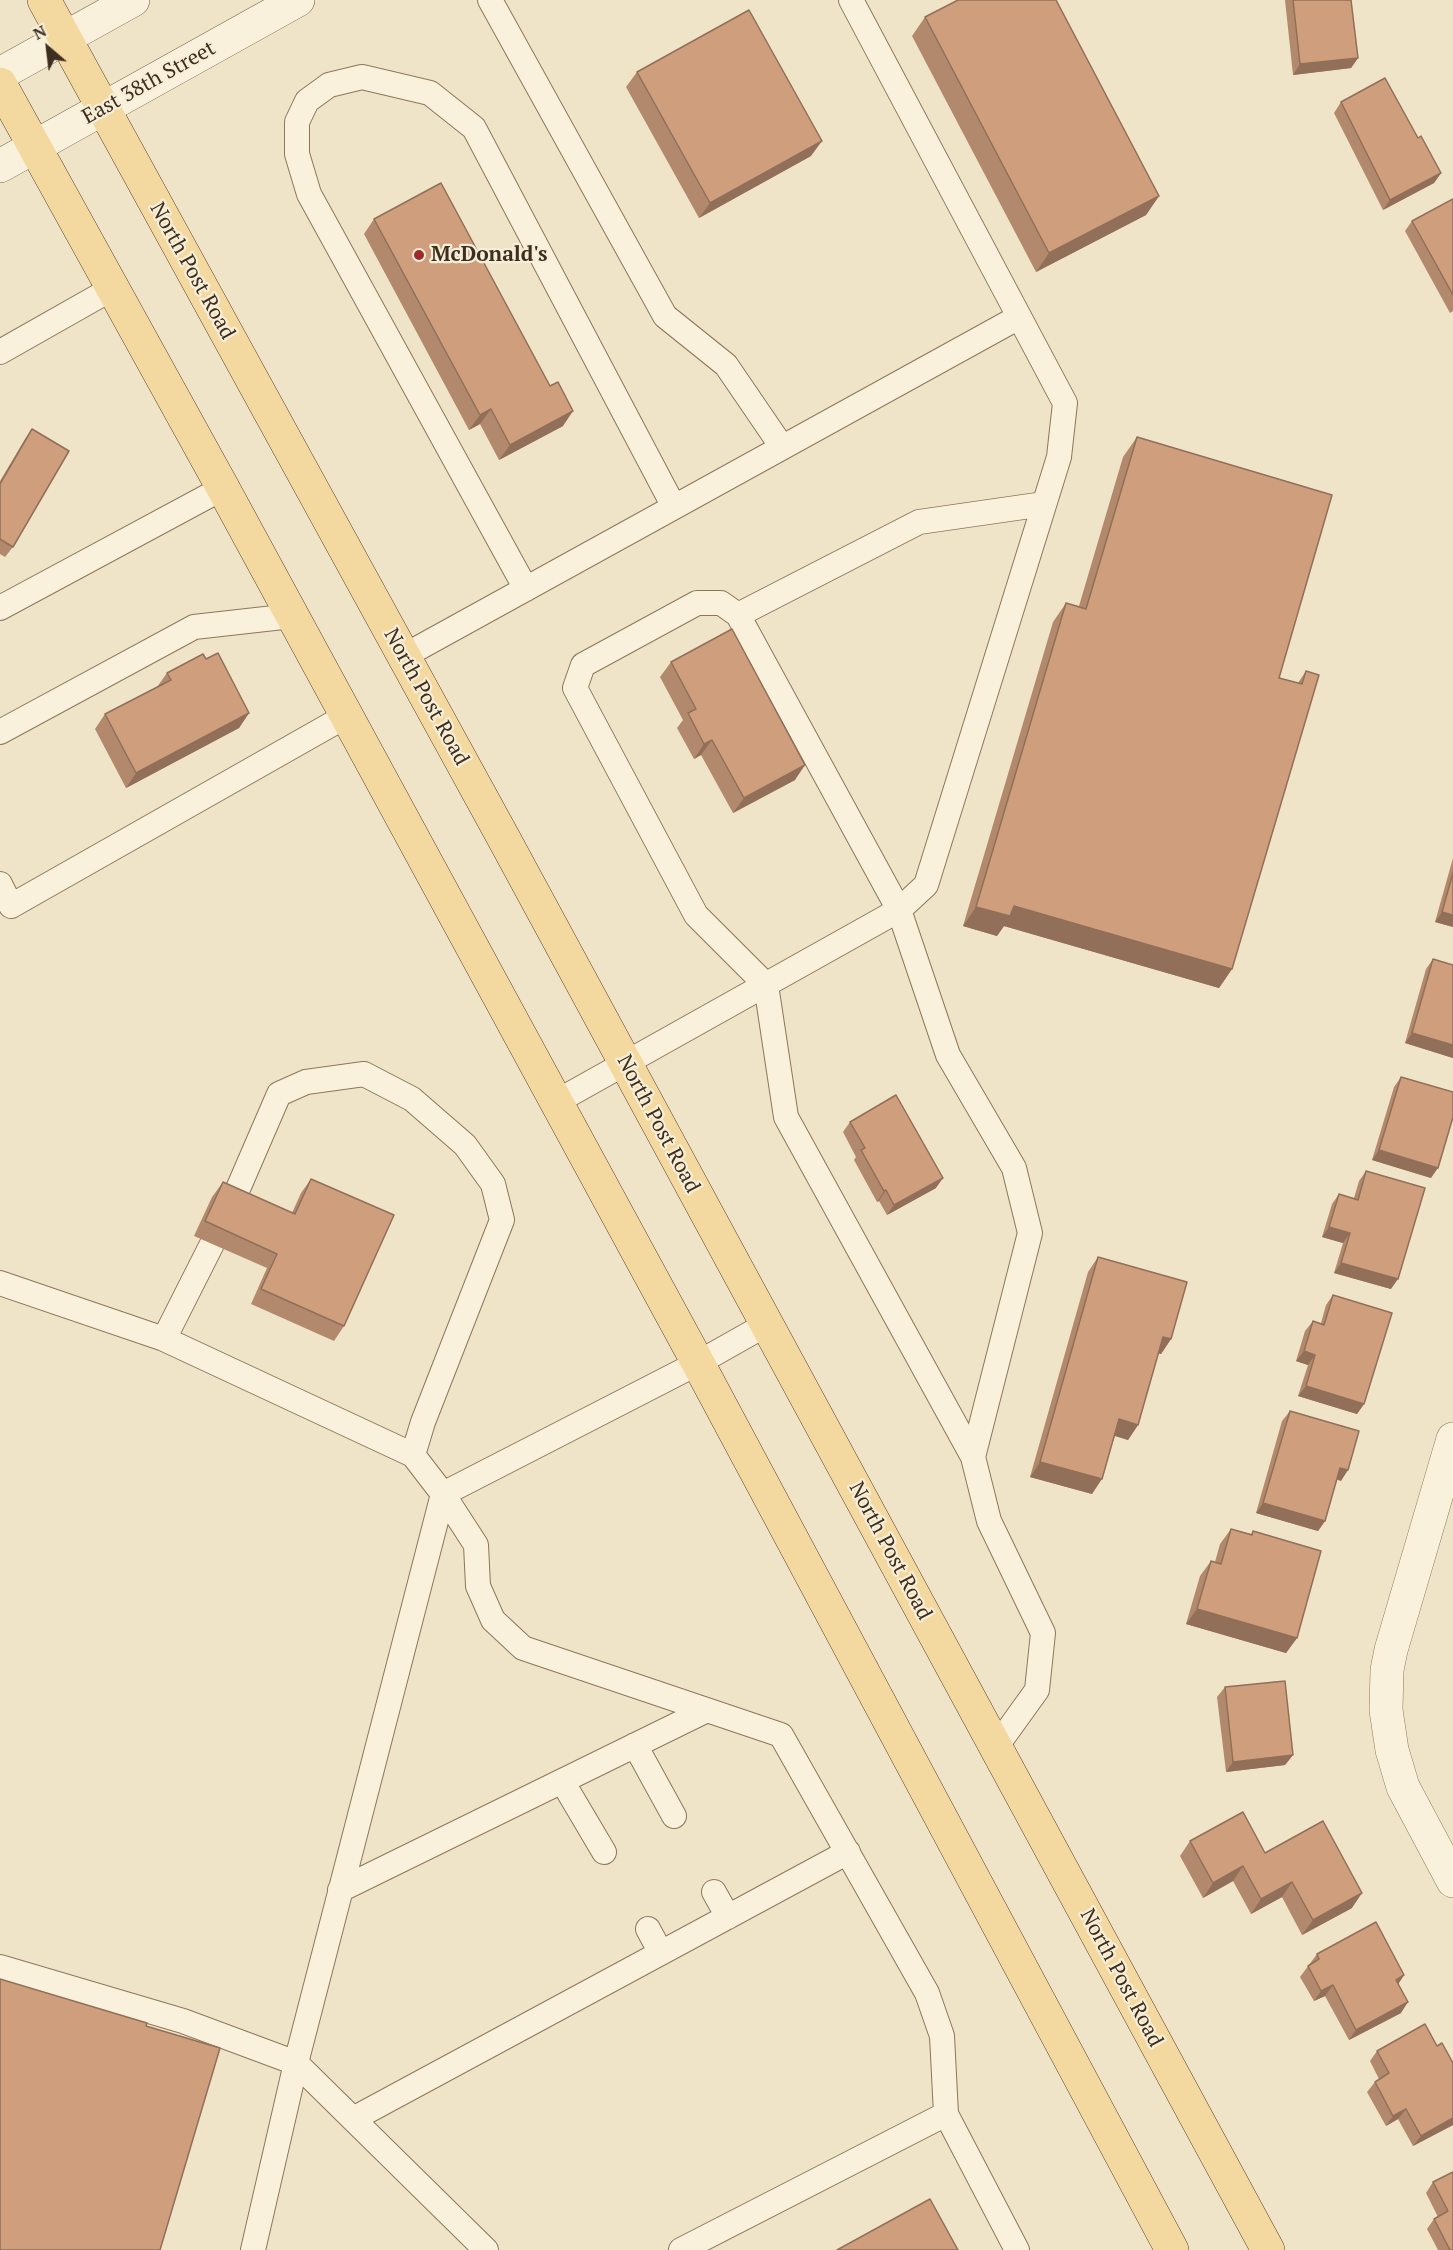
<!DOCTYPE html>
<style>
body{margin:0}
#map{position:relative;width:1453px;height:2250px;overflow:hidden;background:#f0e4c8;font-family:"PT Serif",serif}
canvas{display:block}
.north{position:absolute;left:18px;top:18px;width:60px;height:60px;-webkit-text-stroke:4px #f7eed8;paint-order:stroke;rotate:332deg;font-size:16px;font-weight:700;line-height:24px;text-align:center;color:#3d2e20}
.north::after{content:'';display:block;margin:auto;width:21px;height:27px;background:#3d2e20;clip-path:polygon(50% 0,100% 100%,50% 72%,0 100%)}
</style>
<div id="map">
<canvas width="1453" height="2250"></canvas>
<div class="north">N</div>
</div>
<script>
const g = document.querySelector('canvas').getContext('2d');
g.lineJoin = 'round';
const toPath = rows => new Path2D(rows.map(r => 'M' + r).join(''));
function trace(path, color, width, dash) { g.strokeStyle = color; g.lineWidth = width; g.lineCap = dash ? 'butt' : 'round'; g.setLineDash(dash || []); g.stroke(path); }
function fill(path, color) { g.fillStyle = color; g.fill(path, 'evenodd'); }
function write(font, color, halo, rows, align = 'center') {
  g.font = font + ' "PT Serif",serif'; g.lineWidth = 4.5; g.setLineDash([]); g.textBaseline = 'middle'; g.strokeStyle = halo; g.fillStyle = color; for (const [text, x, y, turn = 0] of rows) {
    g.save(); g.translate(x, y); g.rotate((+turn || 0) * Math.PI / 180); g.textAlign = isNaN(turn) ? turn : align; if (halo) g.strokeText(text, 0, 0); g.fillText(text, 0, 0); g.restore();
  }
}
const lane = toPath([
 [490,0,665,316,726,365,782,447],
 [0,352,113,288],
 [526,589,309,194,297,154,297,122,307,101,329,85,362,77,430,93,474,128,674,507],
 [0,608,223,488],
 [738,615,919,522,1044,504],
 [404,656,1019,317],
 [0,732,194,627,292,616],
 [0,884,11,906,346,716],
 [556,1102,899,910,926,885,1059,457,1065,403,851,0],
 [231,1205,279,1094,306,1082,364,1074,412,1099,465,1145,493,1184,502,1220,423,1422,413,1455],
 [0,1283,164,1339,413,1455,443,1494,698,1363,767,1324],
 [164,1339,212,1244],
 [973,1457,786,1117,766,985,696,915,575,688,583,665,697,603,721,603,738,615,899,910,948,1055,1014,1168,1030,1233,973,1457,989,1521,1043,1633,1037,1690,996,1747],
 [443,1494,476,1545,478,1586,493,1620,523,1648,781,1735,927,1993,942,2036,946,2114],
 [443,1494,296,2063,486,2250],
 [635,1745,674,1816],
 [562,1781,604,1852],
 [340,1890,707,1710],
 [714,1892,728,1917],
 [648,1929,661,1953],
 [0,1967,183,2021,296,2063,253,2250],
 [353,2119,848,1852],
 [681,2250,946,2114,1017,2250]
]);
const street = toPath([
 [1453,1439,1391,1650,1387,1670,1386,1710,1392,1750,1403,1787,1453,1881]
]);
const secondary = toPath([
 [0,74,133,0],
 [0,166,298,0]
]);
const primary = toPath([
 [44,0,503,837,1268,2250],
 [0,84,223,488,698,1363,1172,2250]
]);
trace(lane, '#8d765c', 26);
trace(street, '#8d765c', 34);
trace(secondary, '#6f573f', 34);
trace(primary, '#5b4430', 34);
trace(lane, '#faf1dc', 24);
trace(street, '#faf1dc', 33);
trace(secondary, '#faf1dc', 33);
trace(primary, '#f3d9a0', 33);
fill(toPath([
 [1285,0,1351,0,1358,58,1351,68,1293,75],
 [925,17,1159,196,1146,215,1036,272,912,36],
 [637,72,811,156,699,218,626,87],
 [1341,102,1441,173,1434,183,1383,210,1334,113],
 [1453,199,1453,311,1450,313,1405,231,1412,221],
 [374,219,563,426,499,460,480,424,469,430,364,234],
 [32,429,13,547,5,557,0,554,0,481,25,439],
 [1137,437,1279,678,1298,683,1306,671,1232,969,1219,988,1004,926,997,936,963,926,1053,622,1066,603,1079,606,1123,457],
 [206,659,249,713,239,728,126,788,95,729,105,714,157,687,167,673],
 [671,662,795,780,733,813,701,755,694,759,677,728,683,720,660,677],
 [1453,858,1453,927,1435,922],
 [1433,959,1453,965,1453,1058,1405,1043,1426,969],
 [1401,1077,1431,1178,1372,1160,1394,1087],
 [850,1122,936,1188,887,1215,879,1201,877,1202,854,1160,856,1157,843,1132],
 [1366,1171,1391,1289,1334,1273,1343,1243,1322,1237,1332,1204,1339,1194,1354,1198,1359,1181],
 [311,1179,344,1326,334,1341,251,1304,267,1268,194,1236,212,1197,223,1182,292,1213,301,1193],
 [1098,1257,1171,1339,1161,1354,1158,1353,1138,1425,1128,1440,1115,1436,1092,1494,1030,1477,1088,1272],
 [1333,1295,1364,1404,1357,1414,1298,1396,1308,1365,1296,1361,1305,1331,1313,1321,1321,1323,1326,1305],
 [1290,1411,1341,1481,1337,1479,1325,1521,1318,1531,1256,1513,1282,1421],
 [1231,1529,1251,1534,1253,1531,1297,1638,1286,1653,1186,1624,1200,1576,1211,1561,1215,1562,1220,1544],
 [1225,1687,1293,1755,1285,1765,1226,1772,1217,1697],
 [1190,1841,1265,1853,1352,1908,1302,1935,1282,1897,1251,1914,1233,1881,1203,1898,1180,1856],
 [1317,1954,1404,1975,1398,1984,1401,2013,1349,2040,1325,1996,1314,2001,1300,1977],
 [1437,2046,1453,2063,1453,2125,1413,2146,1398,2119,1386,2126,1367,2092,1375,2082,1379,2079,1370,2061,1377,2051],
 [1453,2172,1453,2250,1438,2250,1427,2229,1434,2219,1438,2217,1426,2193,1433,2182]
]), '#b2896c');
fill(toPath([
 [1358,58,1351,68,1293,75,1300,64],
 [822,141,811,156,699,218,710,203],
 [1441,173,1434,183,1383,210,1390,200],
 [1159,196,1146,215,1036,272,1049,253],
 [491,409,480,424,469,430,480,415],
 [573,411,563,426,499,460,510,445],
 [249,713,239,728,126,788,136,773],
 [712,740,701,755,694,759,704,744],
 [805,765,795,780,733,813,744,798],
 [1014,906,1232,969,1219,988,1004,926,997,936,963,926,976,907],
 [1442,912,1453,915,1453,927,1435,922],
 [1412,1033,1453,1045,1453,1058,1405,1043],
 [1379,1150,1438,1168,1431,1178,1372,1160],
 [943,1178,936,1188,887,1215,894,1205],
 [886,1190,879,1201,877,1202,884,1191],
 [1329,1227,1350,1233,1343,1243,1322,1237],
 [1341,1263,1398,1279,1391,1289,1334,1273],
 [1163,1337,1171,1339,1161,1354,1153,1352],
 [1304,1351,1315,1355,1308,1365,1296,1361],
 [1306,1386,1364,1404,1357,1414,1298,1396],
 [1119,1419,1138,1425,1128,1440,1109,1434],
 [1040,1462,1102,1479,1092,1494,1030,1477],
 [1340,1468,1348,1470,1341,1481,1333,1478],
 [1263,1503,1325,1521,1318,1531,1256,1513],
 [1197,1609,1297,1638,1286,1653,1186,1624],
 [1293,1755,1285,1765,1226,1772,1233,1762],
 [1243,1866,1233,1881,1203,1898,1213,1883],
 [1292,1882,1282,1897,1251,1914,1261,1899],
 [1362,1893,1352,1908,1302,1935,1313,1920],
 [1404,1975,1397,1986,1396,1980],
 [1333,1985,1325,1996,1314,2001,1321,1991],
 [1408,2002,1401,2013,1349,2040,1356,2030],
 [1406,2109,1398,2119,1386,2126,1393,2116],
 [1453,2118,1453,2125,1413,2146,1421,2136]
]), '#916f58');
const building = toPath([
 [958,0,1056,0,1159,196,1049,253,925,17,958,0],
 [1293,0,1351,0,1358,58,1300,64,1293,0],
 [749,10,822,141,710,203,637,72,749,10],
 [1385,78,1418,138,1421,136,1441,173,1390,200,1341,102,1385,78],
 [441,183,550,386,558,382,573,411,510,445,491,409,480,415,374,219,441,183],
 [1453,199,1453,295,1412,221,1453,199],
 [32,429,69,451,13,547,0,539,0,484,32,429],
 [1137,437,1332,495,1279,678,1302,684,1306,671,1319,675,1232,969,1014,906,1010,916,976,907,1066,603,1086,609,1137,437],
 [732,629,805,765,744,798,712,740,704,744,688,713,696,709,671,662,732,629],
 [218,653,249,713,136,773,105,714,171,680,167,673,203,654,206,659,218,653],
 [1453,873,1453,915,1442,912,1453,873],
 [1433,959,1453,965,1453,1045,1412,1033,1433,959],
 [1401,1077,1453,1092,1453,1117,1438,1168,1379,1150,1401,1077],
 [896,1095,943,1178,894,1205,886,1190,884,1191,861,1150,865,1148,850,1122,896,1095],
 [1366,1171,1425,1188,1398,1279,1341,1263,1350,1233,1329,1227,1339,1194,1358,1200,1366,1171],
 [311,1179,394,1215,344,1326,261,1289,277,1254,205,1221,223,1182,295,1214,311,1179],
 [1098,1257,1187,1282,1171,1339,1163,1337,1138,1425,1119,1419,1102,1479,1040,1462,1098,1257],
 [1333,1295,1392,1313,1364,1404,1306,1386,1315,1355,1304,1351,1313,1321,1324,1325,1333,1295],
 [1290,1411,1359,1431,1348,1470,1340,1468,1325,1521,1263,1503,1290,1411],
 [1231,1529,1252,1535,1253,1531,1321,1551,1297,1638,1197,1609,1211,1561,1221,1564,1231,1529],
 [1285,1681,1293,1755,1233,1762,1225,1687,1285,1681],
 [1243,1812,1265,1853,1323,1821,1362,1893,1313,1920,1292,1882,1261,1899,1243,1866,1213,1883,1190,1841,1243,1812],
 [1376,1922,1404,1975,1396,1980,1408,2002,1356,2030,1333,1985,1321,1991,1308,1966,1319,1959,1317,1954,1376,1922],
 [0,1979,147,2023,146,2026,220,2048,160,2250,0,2250,0,1979],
 [1425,2024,1437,2046,1442,2043,1453,2063,1453,2118,1421,2136,1406,2109,1393,2116,1375,2082,1389,2073,1377,2051,1425,2024],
 [1453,2172,1453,2250,1450,2250,1434,2219,1448,2211,1433,2182,1453,2172],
 [930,2199,958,2250,837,2250,930,2199]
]);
fill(building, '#cf9f7d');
trace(building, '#916f58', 1.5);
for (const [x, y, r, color] of [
 [419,255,6,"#9e2a2b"]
]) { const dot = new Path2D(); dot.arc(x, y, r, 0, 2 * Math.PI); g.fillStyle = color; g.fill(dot); trace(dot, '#f7eed8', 2); }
write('21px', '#3d2e20', '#f7eed8', [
 ["East 38th Street",149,83,-29],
 ["North Post Road",192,271,61],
 ["North Post Road",426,697,61],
 ["North Post Road",658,1124,62],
 ["North Post Road",890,1551,62],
 ["North Post Road",1121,1978,62]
]);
write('bold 21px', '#3d2e20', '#f7eed8', [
 ["McDonald's",431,255]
], 'left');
</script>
